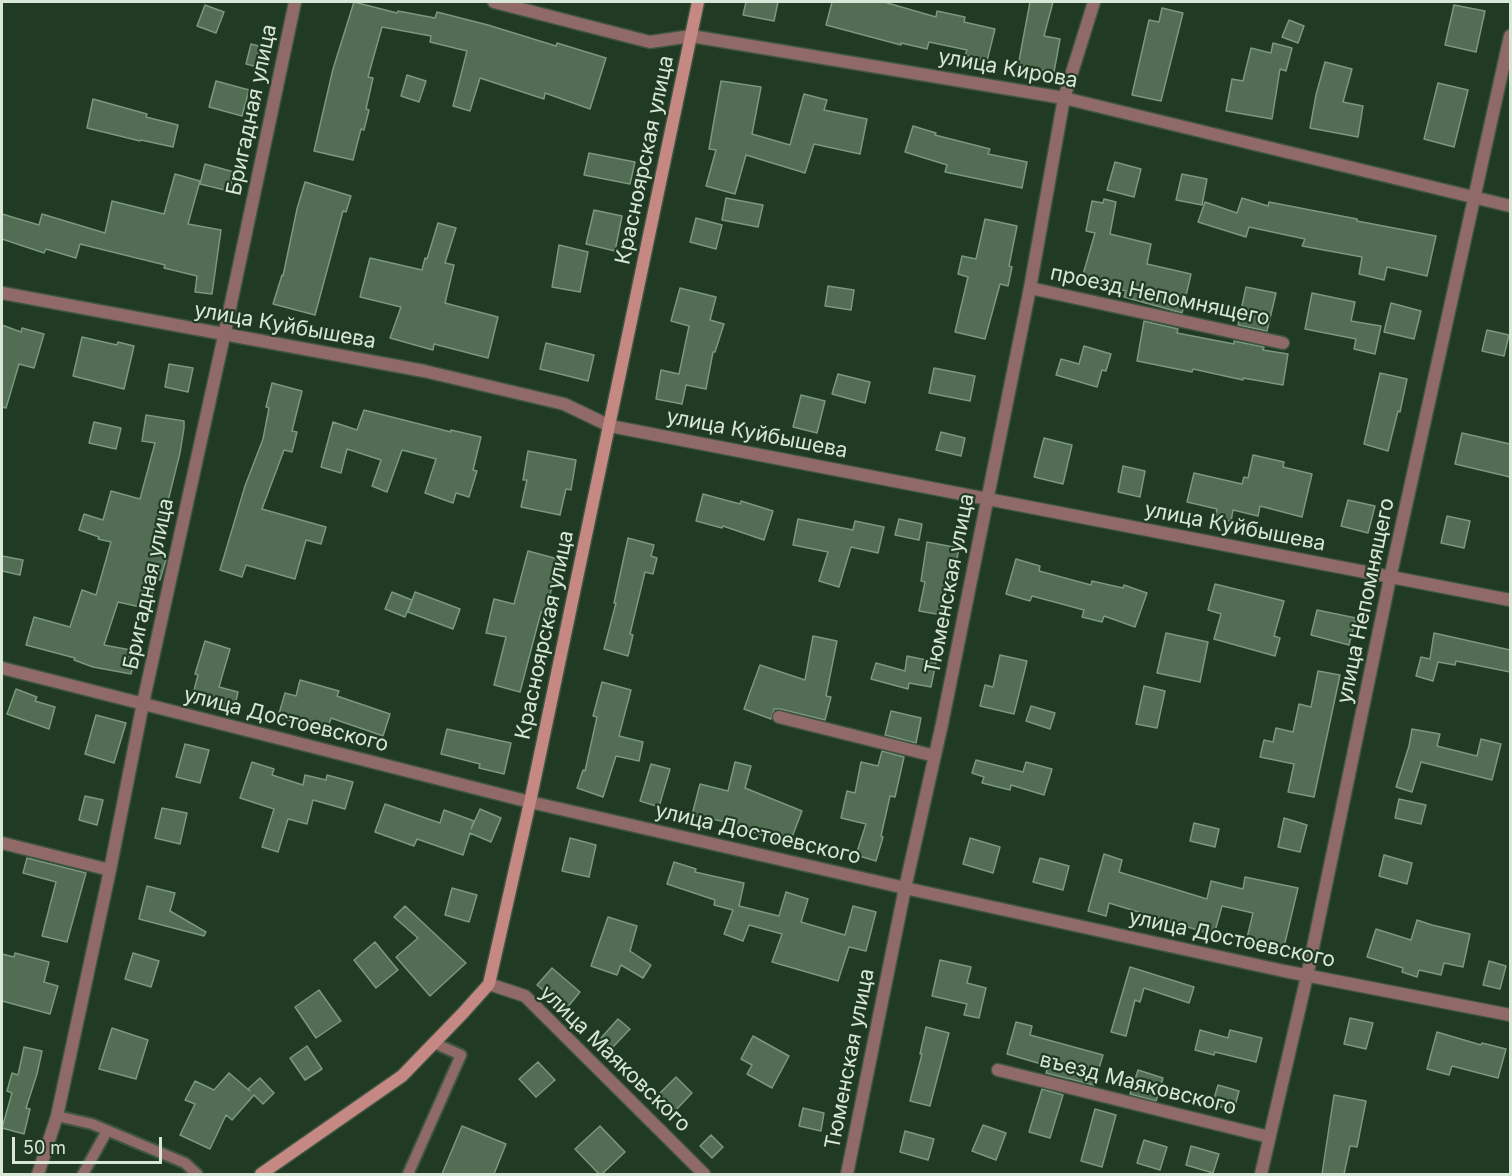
<!DOCTYPE html>
<meta charset="utf-8">
<style>
body{margin:0}
#map{position:relative;width:1512px;height:1176px;overflow:hidden;background:#213a23;font-family:Inter,sans-serif}
canvas{display:block}
.frame{position:absolute;inset:0;border:3px solid #d8e7d8;pointer-events:none}
.scale{position:absolute;left:12px;top:1137px;width:150px;height:27px;box-sizing:border-box;border:3px solid #d8e7d8;border-top:0;padding-left:8px;font-size:18px;line-height:21px;white-space:nowrap;color:#d8e7d8;-webkit-text-stroke:4px #213a23;paint-order:stroke}
</style>
<div id="map">
<canvas width="1512" height="1176"></canvas>
<div class="frame"></div>
<div class="scale">50 m</div>
</div>
<script>
const g = document.querySelector('canvas').getContext('2d');
g.lineJoin = 'round';
function fill(path, color) { g.fillStyle = color; g.fill(path, 'evenodd'); }
const toPath = rows => new Path2D(rows.map(r => 'M' + r).join(''));
function trace(path, color, width, dash) { g.strokeStyle = color; g.lineWidth = width; g.lineCap = dash ? 'butt' : 'round'; g.setLineDash(dash || []); g.stroke(path); }
function write(font, color, halo, rows, align = 'center') {
  g.font = font + ' Inter,sans-serif'; g.lineWidth = 4.5; g.setLineDash([]); g.textBaseline = 'middle'; g.strokeStyle = halo; g.fillStyle = color; for (const [text, x, y, turn = 0] of rows) {
    g.save(); g.translate(x, y); g.rotate((+turn || 0) * Math.PI / 180); g.textAlign = isNaN(turn) ? turn : align; if (halo) g.strokeText(text, 0, 0); g.fillText(text, 0, 0); g.restore();
  }
}
const building = toPath([
 [354,2,397,13,398,11,435,18,437,12,488,25,556,46,557,43,606,58,590,109,545,93,544,99,480,78,470,111,453,106,467,51,430,42,431,36,382,27,368,77,373,78,366,109,369,110,364,130,361,129,353,160,314,151,333,69,354,2],
 [746,2,778,2,774,21,743,15,746,2],
 [832,2,884,2,936,17,937,11,965,17,964,22,995,29,987,61,965,55,967,50,929,42,927,49,901,43,901,45,826,25,832,2],
 [1030,2,1053,2,1044,36,1060,39,1054,72,1018,66,1030,2],
 [205,5,224,12,216,33,197,26,205,5],
 [1454,5,1485,11,1476,52,1445,45,1454,5],
 [1162,8,1183,13,1161,101,1132,95,1149,20,1159,22,1162,8],
 [1289,20,1304,26,1298,43,1282,37,1289,20],
 [1273,43,1292,48,1286,71,1280,69,1272,119,1226,111,1232,79,1243,81,1251,48,1271,53,1273,43],
 [251,44,267,48,262,68,246,64,251,44],
 [1325,62,1352,69,1343,102,1363,106,1358,137,1310,128,1316,95,1325,62],
 [407,75,426,81,419,102,401,96,407,75],
 [216,81,249,90,242,116,209,107,216,81],
 [721,81,761,87,752,134,790,145,804,94,827,100,824,110,867,119,860,154,814,144,805,173,746,155,735,194,706,186,716,150,709,149,721,81],
 [1438,83,1468,90,1454,147,1424,139,1438,83],
 [93,99,147,114,146,117,178,125,173,147,141,140,140,141,87,128,93,99],
 [913,126,936,133,935,135,990,149,988,154,1027,162,1022,188,945,172,947,165,905,152,913,126],
 [589,153,635,162,630,184,584,175,589,153],
 [1115,162,1141,169,1134,197,1107,190,1115,162],
 [205,164,234,172,229,191,200,184,205,164],
 [175,174,200,181,188,224,221,230,212,294,195,292,197,276,164,268,165,265,80,244,76,258,46,249,44,253,2,239,2,214,39,225,42,214,105,233,112,201,164,214,175,174],
 [1182,174,1207,179,1202,205,1176,200,1182,174],
 [305,182,351,196,346,212,343,211,315,315,273,304,282,275,283,276,297,209,305,182],
 [726,198,763,205,758,227,722,220,726,198],
 [1242,198,1268,206,1269,202,1357,219,1357,221,1436,236,1427,276,1387,267,1384,280,1359,274,1362,257,1302,246,1305,239,1249,227,1246,237,1198,222,1205,202,1237,213,1242,198],
 [1104,199,1116,202,1110,234,1151,244,1147,264,1191,274,1182,313,1124,297,1126,291,1082,278,1095,233,1086,231,1092,201,1103,203,1104,199],
 [594,210,622,216,615,251,586,244,594,210],
 [696,218,722,225,716,249,690,242,696,218],
 [985,219,1017,226,1009,266,1012,267,1008,286,1000,284,985,339,955,332,968,277,958,274,962,256,976,259,985,219],
 [438,223,456,228,445,263,454,265,445,303,498,317,488,358,434,344,433,350,390,338,401,307,360,297,370,258,422,270,425,258,427,259,438,223],
 [559,245,588,252,580,292,552,287,559,245],
 [828,286,854,290,851,310,825,306,828,286],
 [1246,287,1276,293,1267,331,1238,325,1246,287],
 [680,288,716,297,710,320,724,324,715,352,713,352,706,389,686,385,682,404,656,399,661,370,679,374,689,326,671,321,680,288],
 [1312,293,1355,302,1351,321,1381,326,1375,354,1354,349,1356,339,1305,329,1312,293],
 [1391,303,1421,311,1414,339,1384,332,1391,303],
 [1144,321,1178,329,1177,333,1234,344,1234,341,1264,347,1263,350,1288,354,1283,385,1243,378,1243,380,1193,369,1192,372,1137,361,1144,321],
 [2,325,21,332,22,328,44,334,34,368,19,364,6,408,2,407,2,325],
 [1487,330,1509,335,1504,356,1482,351,1487,330],
 [82,337,117,345,118,342,134,346,124,389,73,376,82,337],
 [546,343,594,355,588,381,540,369,546,343],
 [1084,346,1111,354,1106,371,1102,370,1097,387,1056,375,1061,359,1079,364,1084,346],
 [169,364,193,368,188,392,165,387,169,364],
 [934,368,975,376,970,401,929,393,934,368],
 [1380,373,1407,379,1400,412,1398,411,1388,451,1364,444,1380,373],
 [838,374,870,382,865,403,832,394,838,374],
 [272,383,302,391,292,431,297,432,292,452,284,450,262,509,326,527,321,544,306,540,295,579,246,565,242,577,220,570,245,486,263,439,269,408,266,407,272,383],
 [801,395,825,401,817,433,793,427,801,395],
 [364,410,451,432,451,430,481,437,473,470,477,471,469,497,456,493,453,503,425,493,436,459,402,450,387,492,372,486,381,460,347,449,341,473,321,467,333,422,357,430,364,410],
 [146,415,184,421,184,428,180,453,155,553,167,556,160,580,156,579,149,609,118,602,104,645,136,651,131,674,93,667,74,660,75,658,26,645,34,617,70,627,82,590,96,595,111,542,98,539,99,537,79,530,84,514,103,520,111,491,140,499,155,443,142,441,146,415],
 [94,422,121,428,116,449,89,443,94,422],
 [941,432,965,438,961,456,936,450,941,432],
 [1462,433,1510,444,1510,477,1455,464,1462,433],
 [1044,438,1072,445,1063,484,1034,477,1044,438],
 [528,451,576,460,571,490,566,489,560,515,521,507,527,480,523,480,528,451],
 [1253,455,1284,462,1283,467,1312,474,1302,517,1260,506,1258,516,1233,510,1231,521,1215,518,1217,509,1187,502,1194,473,1242,484,1244,477,1248,478,1253,455],
 [1123,466,1145,471,1140,497,1118,492,1123,466],
 [703,494,740,504,741,501,773,511,764,540,723,526,722,528,696,521,703,494],
 [1348,500,1375,506,1368,533,1341,526,1348,500],
 [1447,516,1470,521,1464,548,1441,543,1447,516],
 [798,519,853,530,855,521,884,527,878,553,851,547,839,587,819,581,828,552,793,545,798,519],
 [899,519,922,524,919,540,895,535,899,519],
 [628,538,654,545,651,556,657,558,653,574,645,572,630,634,633,635,628,656,604,649,616,603,614,603,628,538],
 [927,542,959,548,952,587,948,585,942,615,919,611,925,582,921,581,927,542],
 [528,551,558,559,546,613,541,612,520,692,494,685,506,637,486,633,494,599,514,604,528,551],
 [2,556,23,560,20,575,2,571,2,556],
 [1016,559,1040,566,1039,571,1091,585,1092,581,1123,588,1124,585,1147,593,1135,627,1104,616,1102,622,1082,617,1084,610,1032,596,1030,601,1006,594,1016,559],
 [1215,584,1284,601,1274,636,1280,638,1275,656,1214,639,1221,614,1208,610,1215,584],
 [392,592,412,600,405,617,385,609,392,592],
 [415,592,460,609,453,629,408,612,415,592],
 [1317,610,1356,618,1349,645,1311,635,1317,610],
 [1166,633,1208,642,1200,682,1157,673,1166,633],
 [1434,633,1510,650,1510,672,1456,661,1455,665,1438,662,1433,681,1416,676,1421,657,1430,659,1434,633],
 [813,636,837,641,826,696,831,697,825,720,780,709,774,709,771,719,744,709,760,665,805,680,813,636],
 [205,641,230,649,219,687,238,692,234,709,192,698,198,675,195,674,205,641],
 [1000,655,1027,661,1014,714,980,706,985,685,993,687,1000,655],
 [907,656,936,662,931,687,909,683,908,689,871,679,876,663,905,671,907,656],
 [1318,671,1340,675,1314,797,1288,792,1294,764,1260,757,1264,740,1273,742,1276,728,1293,732,1299,704,1311,707,1318,671],
 [300,680,339,691,337,696,390,714,383,736,331,718,327,731,278,717,285,693,296,696,300,680],
 [602,682,631,690,619,736,643,742,639,761,616,756,603,797,577,788,583,770,585,771,597,717,593,716,602,682],
 [1144,686,1165,691,1157,728,1136,724,1144,686],
 [16,689,37,697,35,701,55,707,49,729,7,714,16,689],
 [1031,706,1055,713,1050,729,1026,721,1031,706],
 [891,711,921,718,916,743,885,735,891,711],
 [96,715,126,723,114,763,85,754,96,715],
 [447,729,511,743,504,774,479,768,480,764,441,754,447,729],
 [1412,729,1440,734,1437,746,1477,756,1481,739,1501,744,1492,780,1421,762,1412,792,1396,787,1409,746,1412,729],
 [185,744,209,750,200,783,176,777,185,744],
 [882,751,904,757,895,797,890,796,881,836,883,837,876,861,856,855,866,824,841,818,847,791,855,793,861,762,878,766,882,751],
 [976,760,1023,772,1026,762,1052,769,1044,795,1011,785,1010,790,982,783,984,777,972,773,976,760],
 [252,762,274,769,272,775,303,785,305,775,326,780,327,775,353,782,345,809,313,800,307,824,288,819,278,852,262,847,274,809,240,798,252,762],
 [735,762,751,766,745,788,802,811,789,845,726,822,692,815,700,784,728,791,735,762],
 [651,764,670,769,659,807,640,801,651,764],
 [85,796,103,800,97,825,79,820,85,796],
 [1399,799,1426,805,1421,824,1395,818,1399,799],
 [385,804,440,823,444,810,474,821,471,829,480,809,501,818,491,842,470,833,463,855,417,839,414,846,375,832,385,804],
 [162,808,187,813,180,844,155,838,162,808],
 [1284,818,1307,825,1300,852,1278,847,1284,818],
 [1194,823,1219,829,1215,847,1190,841,1194,823],
 [570,838,596,845,589,877,562,871,570,838],
 [970,838,1000,847,993,873,963,864,970,838],
 [1104,854,1122,860,1119,872,1207,899,1211,881,1243,889,1245,877,1298,888,1283,951,1246,942,1253,913,1222,906,1214,935,1109,903,1106,916,1088,911,1104,854],
 [1384,855,1412,863,1407,884,1379,876,1384,855],
 [27,858,86,873,67,942,42,936,56,882,23,873,27,858],
 [1040,858,1069,866,1063,890,1033,882,1040,858],
 [674,862,696,869,695,872,744,883,739,906,779,916,786,892,808,899,801,922,845,935,853,906,876,912,866,951,849,947,838,981,772,962,782,934,749,925,743,941,724,934,733,910,714,905,715,900,667,884,674,862],
 [147,886,175,893,170,911,206,932,204,936,139,919,147,886],
 [452,888,477,895,469,922,445,915,452,888],
 [405,906,466,963,430,996,396,957,418,938,394,917,405,906],
 [608,917,637,926,630,951,651,965,643,978,621,965,617,975,591,966,608,917],
 [1417,920,1432,925,1470,934,1463,967,1444,963,1441,975,1419,970,1417,977,1402,972,1403,968,1367,957,1376,929,1411,940,1417,920],
 [375,942,398,970,376,988,354,960,375,942],
 [15,953,49,962,44,982,58,986,50,1014,2,1001,2,954,14,957,15,953],
 [133,953,159,961,151,987,125,979,133,953],
 [940,960,971,967,967,983,986,988,979,1018,964,1015,967,1004,932,996,940,960],
 [1489,961,1506,966,1500,989,1483,985,1489,961],
 [1130,967,1194,987,1189,1003,1144,988,1140,1002,1135,1000,1126,1036,1111,1032,1130,967],
 [552,968,580,992,566,1009,537,985,552,968],
 [319,990,341,1021,316,1038,295,1007,319,990],
 [1350,1018,1373,1023,1366,1049,1344,1044,1350,1018],
 [618,1019,630,1029,612,1048,601,1038,618,1019],
 [1016,1022,1032,1026,1030,1035,1103,1055,1094,1085,1046,1073,1048,1066,1007,1054,1016,1022],
 [926,1027,949,1033,930,1106,910,1101,922,1054,920,1054,926,1027],
 [112,1028,148,1040,136,1079,99,1069,112,1028],
 [1200,1030,1228,1038,1230,1030,1262,1038,1256,1062,1215,1052,1214,1055,1195,1050,1200,1030],
 [1437,1032,1481,1045,1482,1043,1506,1049,1498,1078,1452,1066,1449,1075,1427,1069,1437,1032],
 [753,1036,789,1056,772,1088,747,1074,752,1065,741,1059,753,1036],
 [307,1046,322,1069,305,1080,290,1058,307,1046],
 [24,1047,42,1051,37,1074,26,1108,30,1109,24,1134,2,1128,12,1093,7,1091,12,1073,18,1075,24,1047],
 [538,1062,555,1080,536,1097,519,1079,538,1062],
 [1138,1070,1163,1078,1156,1101,1130,1094,1138,1070],
 [229,1073,250,1091,248,1089,260,1078,274,1093,263,1104,254,1095,232,1120,226,1115,210,1149,180,1135,195,1104,185,1100,195,1081,214,1090,229,1073],
 [676,1077,692,1093,674,1112,657,1096,676,1077],
 [1218,1085,1239,1091,1234,1110,1212,1105,1218,1085],
 [1042,1089,1063,1095,1050,1138,1029,1132,1042,1089],
 [1334,1095,1366,1101,1357,1147,1350,1146,1344,1174,1322,1174,1334,1095],
 [803,1108,824,1113,821,1131,799,1126,803,1108],
 [1095,1109,1116,1115,1102,1167,1081,1161,1095,1109],
 [983,1125,1006,1133,996,1160,972,1151,983,1125],
 [462,1126,506,1144,494,1174,442,1174,462,1126],
 [600,1126,625,1152,602,1174,599,1174,575,1149,600,1126],
 [905,1131,934,1139,928,1160,900,1152,905,1131],
 [711,1135,723,1147,712,1158,700,1146,711,1135],
 [1144,1140,1167,1147,1160,1170,1137,1163,1144,1140],
 [1191,1146,1219,1154,1213,1173,1186,1165,1191,1146]
]);
fill(building, '#526d53');
trace(building, '#7b977c', 1.5);
const service = toPath([
 [57,1116,92,1124,185,1163,197,1174],
 [83,1174,107,1131],
 [408,1174,461,1055,434,1043]
]);
const minor = toPath([
 [494,2,650,42,691,36,1064,98,1510,206],
 [1030,288,1283,343],
 [2,293,424,371,564,404,610,426,1510,600],
 [2,668,530,802,905,888,1284,971,1510,1015],
 [779,717,935,756],
 [2,843,110,870],
 [998,1070,1269,1137],
 [38,1174,57,1116,110,870,143,703,224,336,295,2],
 [847,1174,905,888,942,724,1030,288,1064,98,1094,2],
 [1261,1174,1307,976,1390,578,1510,36]
]);
const tertiary = toPath([
 [489,984,525,996,704,1174]
]);
const secondary = toPath([
 [261,1174,402,1076,463,1013,489,984,530,802,698,2]
]);
trace(service, '#3e5640', 14);
trace(minor, '#3e5640', 15);
trace(tertiary, '#3e5640', 15);
trace(secondary, '#3e5640', 15);
trace(service, '#906a66', 10);
trace(minor, '#906a66', 12);
trace(tertiary, '#906a66', 12);
trace(secondary, '#c58882', 12);
write('21px', '#d8e7d8', '#213a23', [
 ["улица Кирова",1008,69,10],
 ["Бригадная улица",252,110,-78],
 ["Красноярская улица",645,160,-78],
 ["проезд Непомнящего",1160,296,12],
 ["улица Куйбышева",285,326,10],
 ["улица Куйбышева",757,434,11],
 ["улица Куйбышева",1235,527,11],
 ["Бригадная улица",149,584,-78],
 ["Тюменская улица",950,584,-79],
 ["улица Непомнящего",1366,601,-78],
 ["Красноярская улица",545,635,-78],
 ["улица Достоевского",286,720,14],
 ["улица Достоевского",758,834,13],
 ["улица Достоевского",1232,939,12],
 ["улица Маяковского",615,1059,44],
 ["Тюменская улица",850,1059,-79],
 ["въезд Маяковского",1138,1084,14]
]);
</script>
